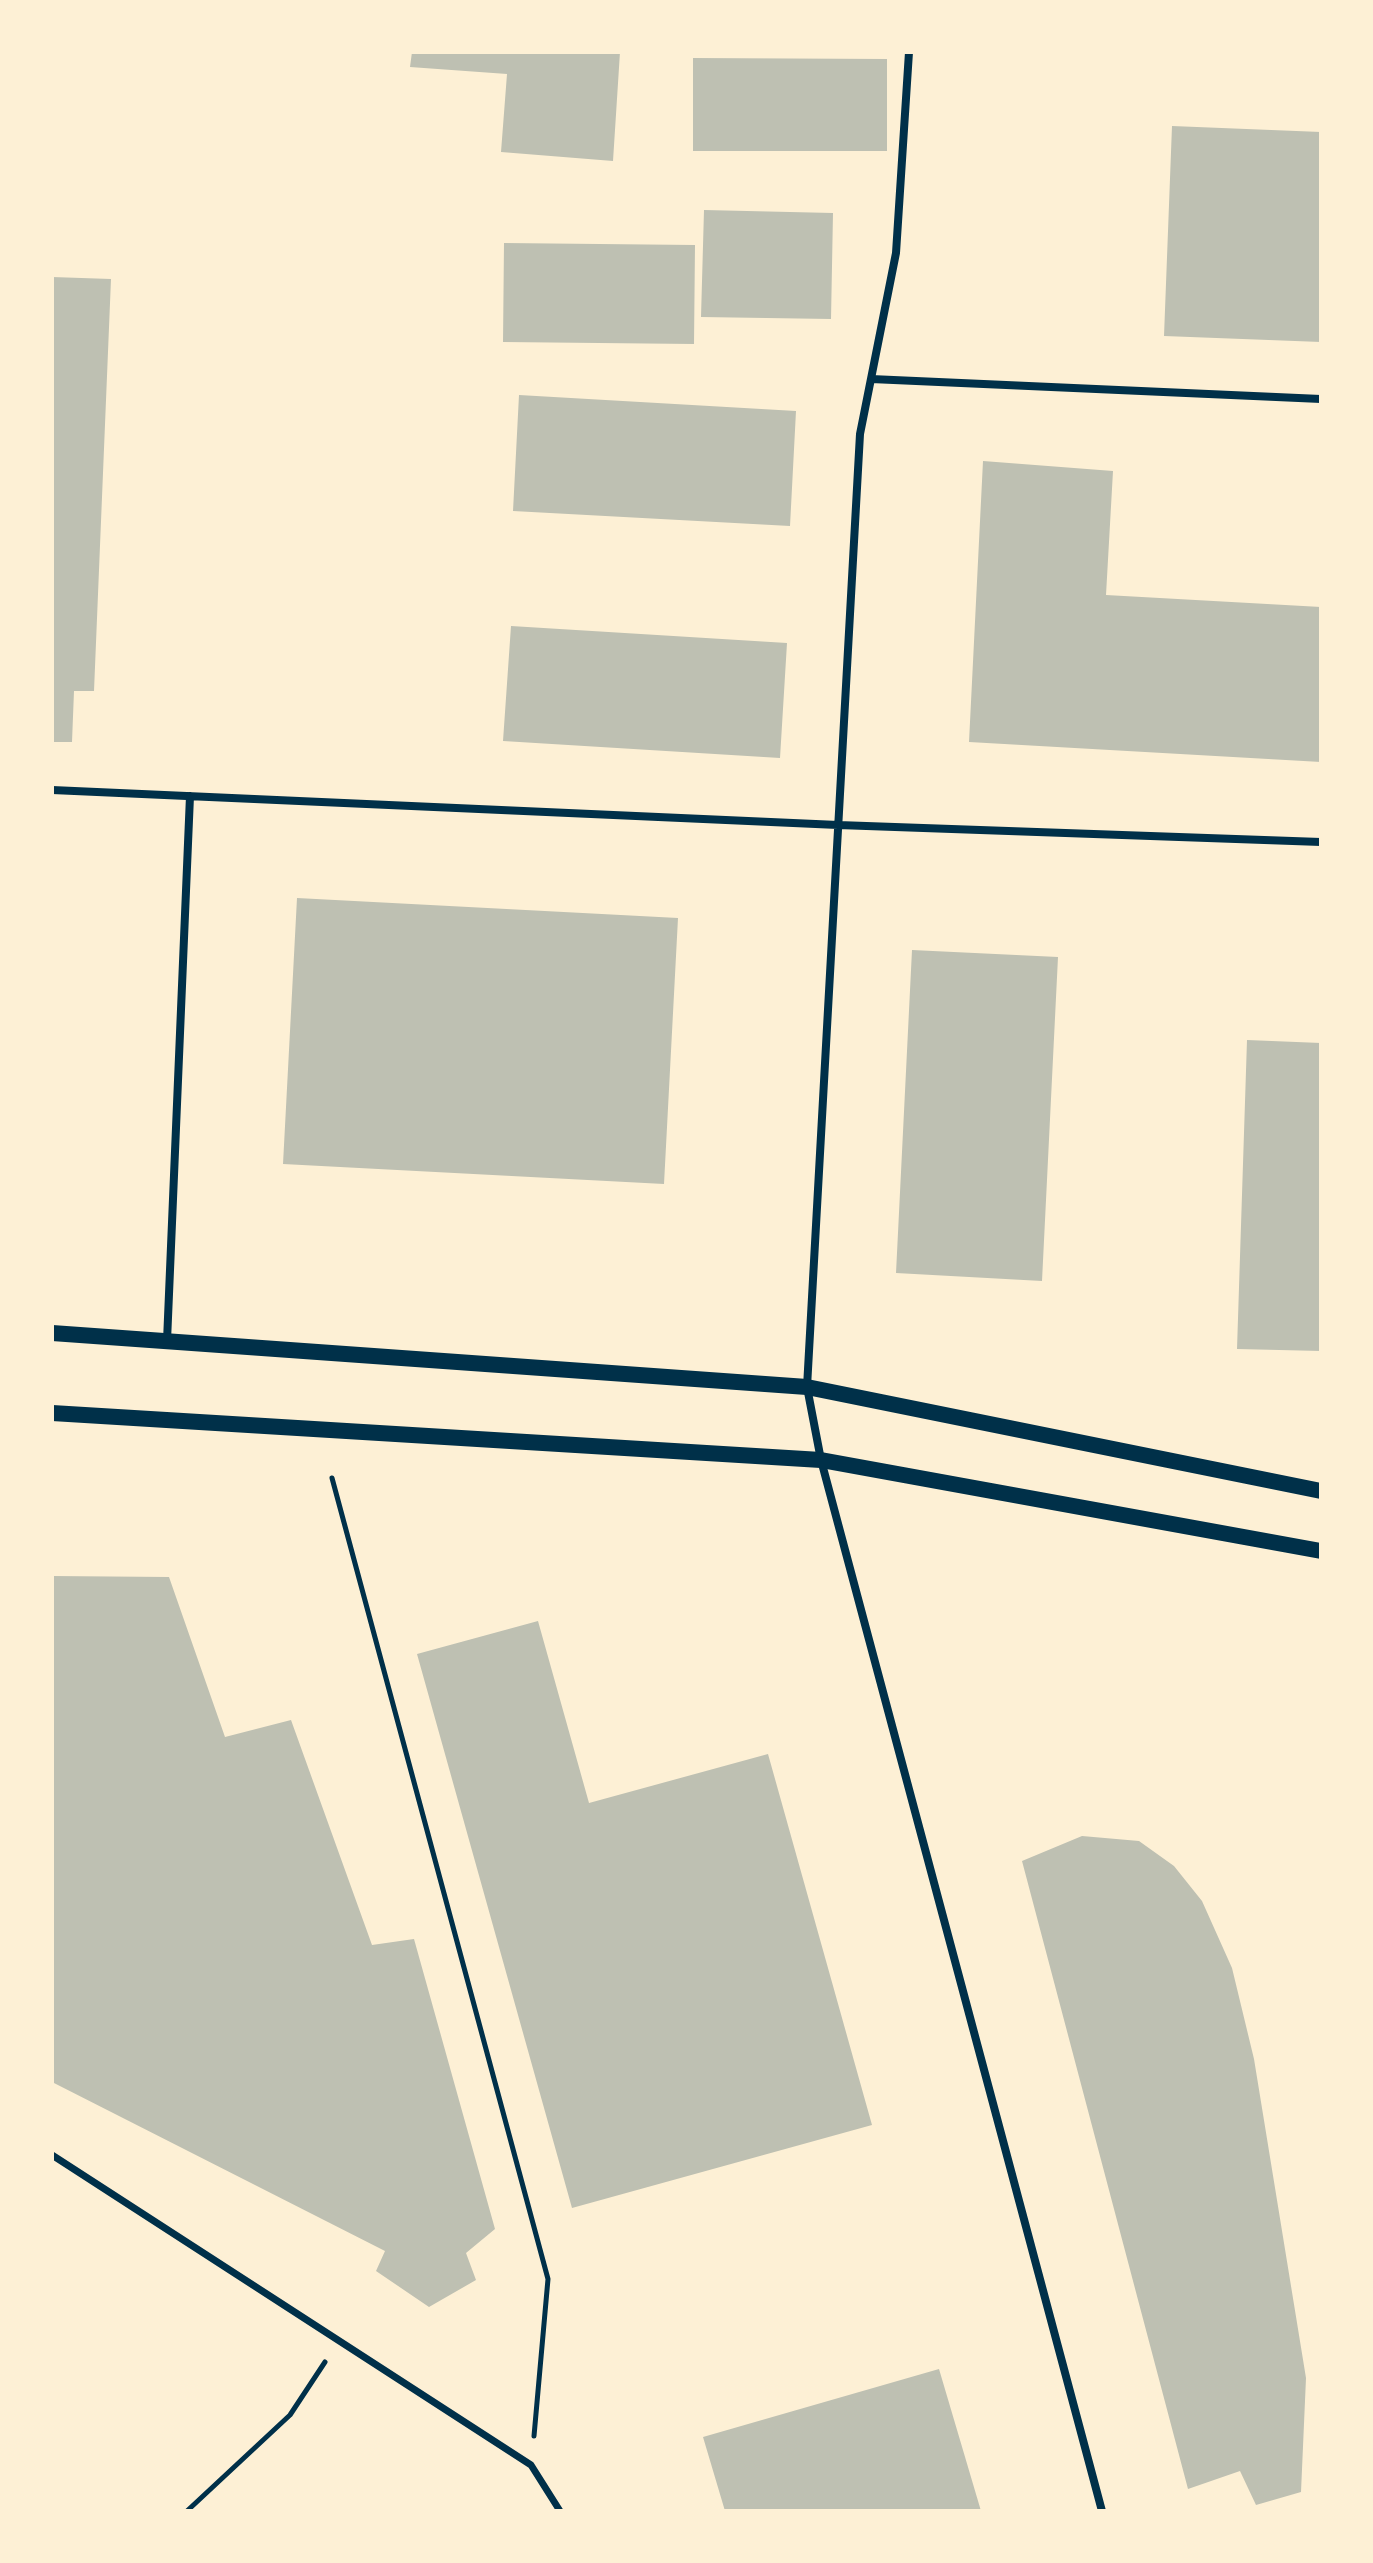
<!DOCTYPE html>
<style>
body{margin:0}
#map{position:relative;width:1373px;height:2563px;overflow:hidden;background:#fdf0d5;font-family:Montserrat,sans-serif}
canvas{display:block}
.frame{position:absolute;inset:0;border:54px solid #fdf0d5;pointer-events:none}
</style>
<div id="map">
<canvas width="1373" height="2563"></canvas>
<div class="frame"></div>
</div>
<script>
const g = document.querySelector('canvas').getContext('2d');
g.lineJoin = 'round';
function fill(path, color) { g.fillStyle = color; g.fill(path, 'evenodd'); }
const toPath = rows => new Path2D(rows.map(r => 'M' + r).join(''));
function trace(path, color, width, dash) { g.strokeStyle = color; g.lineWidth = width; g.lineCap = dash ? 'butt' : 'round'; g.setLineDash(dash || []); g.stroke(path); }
fill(toPath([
 [412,52,620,52,613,161,501,152,507,74,410,67],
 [693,58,887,59,887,151,693,151],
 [1172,126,1321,132,1321,342,1164,336],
 [704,210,833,213,831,319,701,317],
 [504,243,695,245,694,344,503,342],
 [52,277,111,279,94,691,74,691,72,742,52,742],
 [519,395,796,411,790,526,513,511],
 [983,461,1113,471,1106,595,1321,607,1321,762,969,742],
 [511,626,787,643,780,758,503,741],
 [297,898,678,918,664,1184,283,1164],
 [912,950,1058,957,1042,1281,896,1273],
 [1247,1040,1321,1043,1321,1351,1237,1349],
 [52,1576,169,1577,225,1737,291,1720,372,1945,414,1939,495,2229,466,2253,476,2280,429,2307,376,2271,385,2251,52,2082],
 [538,1621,589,1803,768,1754,872,2125,572,2208,417,1654],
 [1082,1836,1139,1841,1174,1866,1202,1901,1232,1968,1254,2059,1306,2378,1301,2492,1256,2505,1240,2471,1188,2489,1022,1861],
 [939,2369,981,2511,725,2511,703,2437]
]), '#bec0b2');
trace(toPath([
 [332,1478,548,2279,534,2436],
 [187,2511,290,2415,325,2362]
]), '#003049', 5);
trace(toPath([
 [52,2155,531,2465,560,2511]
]), '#003049', 7);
trace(toPath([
 [909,52,896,253,860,434,807,1387,821,1460,1102,2511],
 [871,379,1321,399],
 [52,790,838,825,1321,842],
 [167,1341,190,796]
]), '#003049', 8);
trace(toPath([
 [52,1333,807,1387,1321,1491],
 [52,1413,821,1460,1321,1551]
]), '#003049', 16);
</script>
